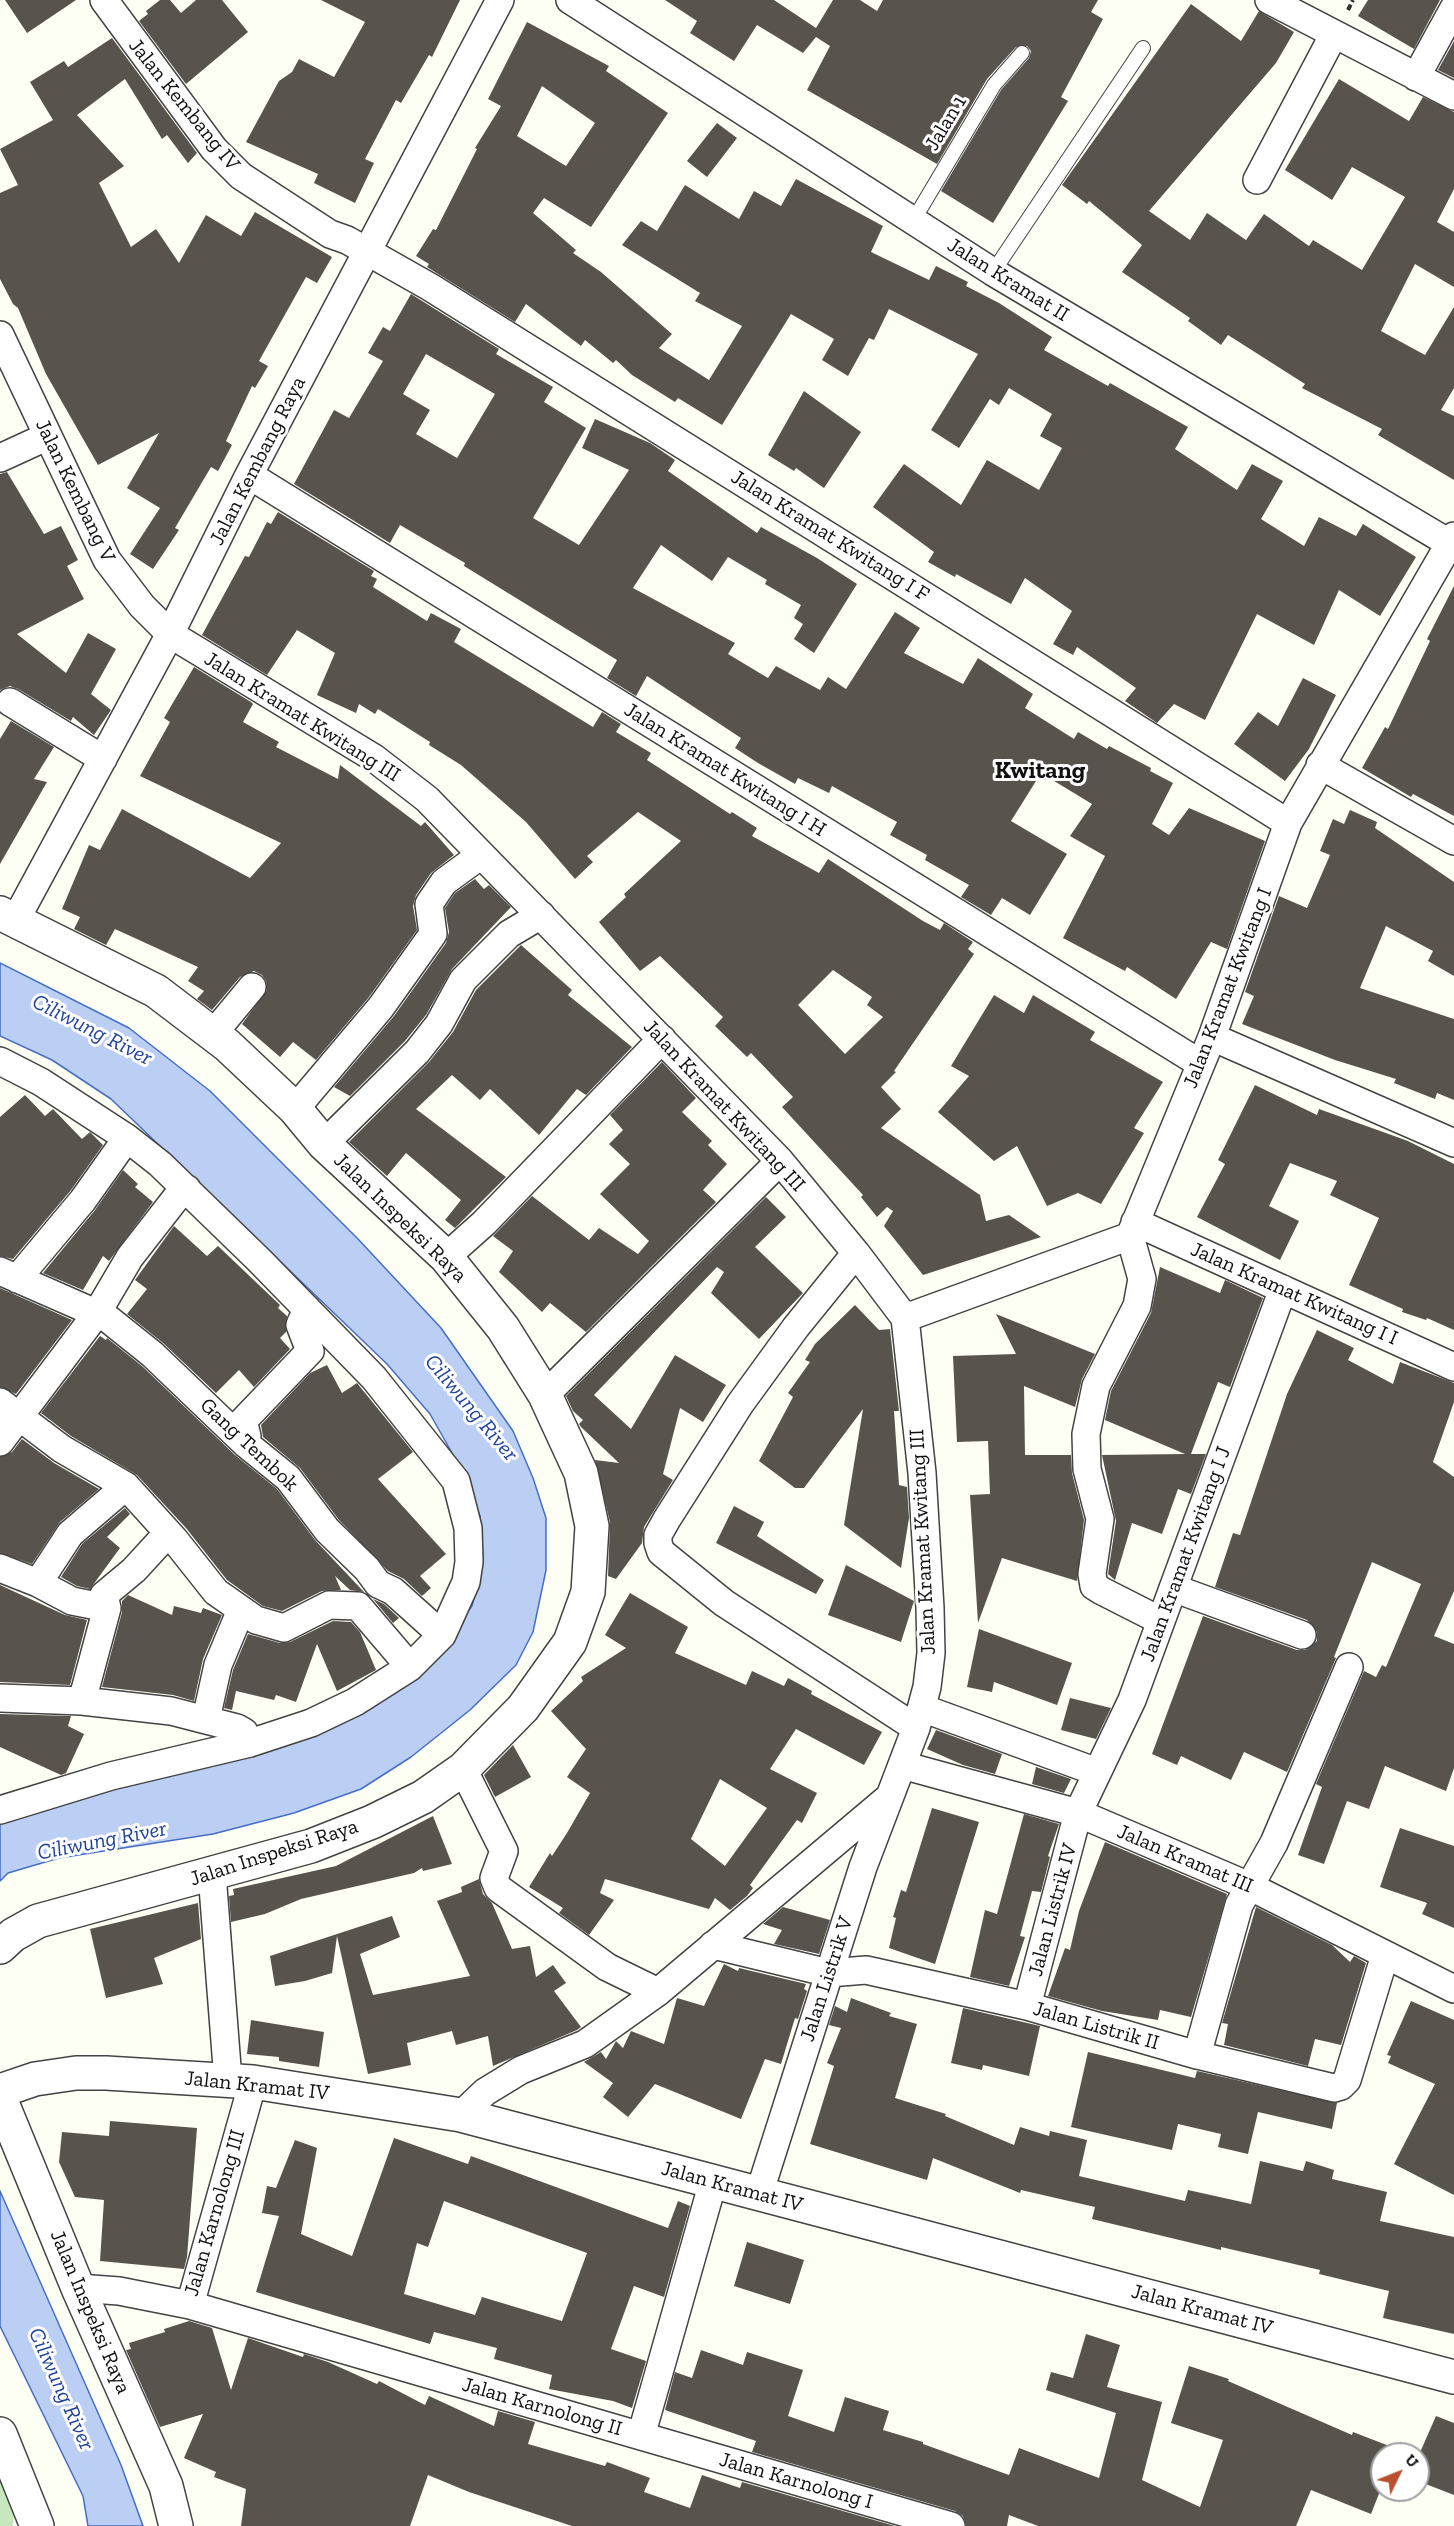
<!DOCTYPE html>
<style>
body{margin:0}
#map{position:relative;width:1454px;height:2526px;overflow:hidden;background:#fdfef4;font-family:"Zilla Slab",serif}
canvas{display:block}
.north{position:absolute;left:1370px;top:2442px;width:60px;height:60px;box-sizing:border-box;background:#fff;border:2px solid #9f9f9f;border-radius:50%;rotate:47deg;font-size:16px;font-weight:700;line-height:24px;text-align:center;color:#101010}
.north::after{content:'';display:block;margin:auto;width:21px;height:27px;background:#b85130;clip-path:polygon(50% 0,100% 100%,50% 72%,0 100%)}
</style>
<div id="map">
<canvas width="1454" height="2526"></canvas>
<div class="north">U</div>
</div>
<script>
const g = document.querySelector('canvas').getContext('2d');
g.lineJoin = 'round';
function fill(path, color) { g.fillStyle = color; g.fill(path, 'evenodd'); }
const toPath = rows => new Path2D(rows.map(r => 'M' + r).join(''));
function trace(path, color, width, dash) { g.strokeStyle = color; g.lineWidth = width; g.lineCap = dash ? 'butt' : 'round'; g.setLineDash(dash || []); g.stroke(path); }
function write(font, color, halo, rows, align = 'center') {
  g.font = font + ' "Zilla Slab",serif'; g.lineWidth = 6; g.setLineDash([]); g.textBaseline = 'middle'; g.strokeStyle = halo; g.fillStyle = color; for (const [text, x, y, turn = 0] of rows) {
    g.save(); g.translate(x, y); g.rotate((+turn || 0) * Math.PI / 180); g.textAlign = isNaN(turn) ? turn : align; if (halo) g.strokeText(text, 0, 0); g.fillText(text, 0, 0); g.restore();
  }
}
fill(toPath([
 [0,2467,15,2502,13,2526,0,2526]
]), '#c8e7be');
const water = toPath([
 [0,963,129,1028,210,1091,358,1239,441,1328,513,1431,533,1478,546,1518,546,1570,533,1632,516,1665,470,1710,411,1757,361,1789,294,1813,213,1834,59,1858,8,1873,0,1881,0,1816,284,1739,441,1645,472,1606,483,1558,480,1516,456,1460,430,1414,387,1364,111,1099,52,1060,0,1036,0,963],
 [0,2191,121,2465,143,2526,88,2526,83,2496,0,2326,0,2191]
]);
fill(water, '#bbcef3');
trace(water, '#476ec5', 1.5);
fill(toPath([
 [5,0,76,0,27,33],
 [160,0,170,0,181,13,196,0,222,0,248,32,186,84,139,21,148,14,146,11],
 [321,0,460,0,432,57,429,55,401,103,396,100,365,159,374,163,355,203,314,183,318,174,246,142,279,81,292,72,299,59,334,77,365,22],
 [665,0,774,0,816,28,833,0,860,0,877,11,883,0,1098,0,1091,12,1103,19,1061,97,1068,101,993,223,941,191,1001,90,1029,58,1031,51,1027,46,1016,47,987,79,937,164,807,90,830,46,816,37,803,53,757,25,734,61,690,33,697,21],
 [1368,0,1440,0,1414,49,1358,16],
 [1191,4,1241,41,1259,11,1294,32,1276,63,1149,211,1190,240,1207,213,1246,240,1264,214,1309,246,1313,240,1362,270,1405,197,1352,167,1332,200,1285,170,1339,79,1409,121,1423,97,1454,112,1454,189,1437,222,1454,232,1454,287,1415,264,1381,331,1425,355,1454,307,1454,388,1441,410,1454,416,1454,480,1378,435,1382,429,1302,388,1305,384,1228,335,1221,345,1188,321,1190,318,1122,272,1142,245,1089,201,1087,204,1062,185],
 [527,22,609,66,606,71,668,113,591,227,544,198,533,213,576,250,573,253,601,272,672,334,659,348,709,380,742,326,695,301,700,293,622,245,641,221,657,231,685,185,739,219,754,191,781,206,796,179,883,226,871,252,929,280,936,266,968,282,966,286,999,303,1052,337,1044,350,1108,386,1110,383,1188,427,1175,449,1237,490,1252,464,1283,481,1261,519,1304,546,1319,517,1356,536,1363,524,1416,557,1380,616,1339,590,1314,645,1257,614,1205,720,1174,704,1157,723,1125,701,1136,688,1077,647,1073,655,1053,644,1072,611,1025,578,1011,604,956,574,955,577,928,562,934,552,873,507,904,464,961,505,987,460,1039,490,1062,448,1040,436,1052,414,1009,388,999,405,990,399,959,448,931,430,978,354,889,309,874,340,869,338,848,376,822,360,834,339,791,314,722,425,678,398,675,402,632,375,616,360,613,363,585,340,581,346,526,304,515,322,427,267,429,264,416,256,433,229,436,230,477,149,475,148,501,106,488,99],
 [542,86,595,123,566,166,517,136],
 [112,38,197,153,188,163,167,135,162,139,125,79,77,115,124,166,99,183,131,247,156,229,179,263,206,215,241,236,255,212,332,257,317,283,306,277,259,361,268,366,255,388,252,386,226,441,232,445,218,471,211,467,175,528,179,530,153,569,130,554,160,508,127,488,159,433,98,465,46,374,18,308,13,304,0,279,0,193,18,185,0,149,53,120,30,82,64,61,68,67],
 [1454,41,1454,78,1438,70],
 [717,123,737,138,707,177,687,161],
 [411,294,499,349,496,354,553,387,544,402,586,428,533,518,579,545,629,470,582,448,595,419,650,443,675,460,668,471,757,533,761,527,817,558,857,584,814,653,794,639,803,624,794,618,801,605,765,584,767,580,728,557,712,581,661,545,633,588,735,643,728,654,768,678,776,666,820,690,828,677,846,689,895,612,920,628,904,653,963,684,978,658,1033,694,1025,708,1074,739,1078,732,1107,749,1109,746,1151,768,1150,771,1173,783,1152,824,1169,835,1189,808,1265,841,1227,949,1211,942,1176,999,1127,967,1125,971,1063,938,1105,856,1070,836,1092,804,1041,773,1011,821,1067,854,1030,915,1002,898,991,915,961,897,969,885,925,860,927,855,890,835,897,822,832,786,829,793,798,778,795,784,758,763,735,748,741,738,647,676,636,696,607,678,617,660,464,566,465,563,400,525,390,543,294,484,334,410,349,418,383,361,368,353,383,327,390,331],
 [426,354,495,394,457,458,416,434,430,410,403,394],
 [804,391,861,432,824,488,796,468,794,471,768,455],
 [7,472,44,534,61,526,78,560,67,566,84,599,17,634,66,673,88,633,116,649,91,694,111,710,94,735,73,717,71,721,18,689,10,686,0,690,0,474],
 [278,512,374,571,371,576,377,579,373,587,427,621,431,613,461,629,454,642,593,727,602,712,621,724,616,732,651,753,647,760,730,814,732,812,757,828,752,836,819,873,828,859,923,921,940,930,944,923,973,942,968,949,974,954,894,1071,896,1072,881,1087,901,1109,881,1128,980,1195,986,1221,1009,1215,1041,1237,923,1275,884,1226,893,1211,887,1207,877,1217,861,1197,863,1195,782,1107,793,1097,751,1053,747,1057,715,1026,723,1017,660,956,640,971,599,922,626,897,624,894,681,841,638,812,587,856,593,862,575,879,526,822,461,765,429,745,430,742,378,709,375,714,359,704,356,713,317,695,335,653,297,630,267,675,202,635,245,556,249,557,267,522,271,524],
 [833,970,872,997,867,1005,883,1017,845,1054,798,1005],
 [1454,586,1454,816,1413,794,1411,797,1362,768,1385,727,1388,729,1430,641,1427,639],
 [194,667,251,702,253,704,243,722,279,742,276,747,338,779,340,765,421,826,425,822,454,855,431,873,416,895,413,906,417,930,369,997,316,1060,293,1042,280,1057,242,1024,267,990,266,981,262,975,254,971,240,977,212,1010,197,999,204,991,188,981,198,967,115,929,106,945,74,929,80,917,62,909,89,845,100,850,122,809,250,878,281,843,140,776,170,722,164,718],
 [1303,678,1336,695,1309,749,1285,781,1234,744,1258,712,1278,726],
 [11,721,54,747,34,779,47,782,0,864,0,739],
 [1350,810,1377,822,1375,828,1454,882,1454,976,1428,961,1433,951,1386,926,1360,988,1454,1019,1454,1100,1437,1093,1435,1099,1394,1083,1396,1079,1335,1060,1242,1024,1254,996,1245,992,1279,896,1307,908,1330,855,1320,851,1333,819,1344,824],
 [475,879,484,889,489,885,511,907,452,969,426,1015,405,1041,350,1096,334,1087,394,1016,446,943,449,932,445,908,455,893],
 [521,945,572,990,568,995,632,1047,586,1095,577,1089,539,1135,490,1089,480,1100,452,1075,416,1109,506,1177,455,1228,445,1220,461,1200,406,1153,387,1176,349,1142,429,1062,453,1032,476,990],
 [994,995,1024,1013,1033,995,1095,1032,1090,1040,1163,1082,1134,1128,1144,1133,1101,1204,1078,1193,1047,1206,1017,1146,994,1161,938,1112,969,1076,951,1066],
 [662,1062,696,1098,682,1112,712,1141,708,1145,727,1164,703,1190,716,1202,586,1332,550,1303,542,1312,499,1272,513,1251,493,1236,532,1196,589,1240,599,1228,638,1254,649,1241,600,1194,630,1164,609,1144,623,1130,610,1115],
 [1255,1085,1317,1115,1319,1109,1408,1141,1454,1164,1454,1330,1427,1318,1426,1320,1402,1312,1403,1309,1349,1285,1379,1218,1330,1195,1337,1181,1290,1163,1269,1206,1299,1221,1280,1260,1197,1217,1225,1164,1218,1160],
 [25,1095,45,1116,53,1109,82,1139,90,1132,103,1145,71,1190,13,1259,0,1256,0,1117],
 [123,1170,138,1184,135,1187,153,1202,109,1261,103,1256,83,1290,43,1273,95,1210],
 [766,1197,786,1217,755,1247,803,1293,759,1339,711,1293,724,1272,717,1267,594,1395,631,1429,675,1355,726,1385,703,1422,680,1408,663,1474,673,1480,644,1527,642,1543,616,1579,608,1576,610,1522,595,1460,619,1463,581,1427,579,1424,583,1420,573,1411,566,1396],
 [174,1226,207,1256,218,1246,280,1305,278,1308,287,1316,286,1332,280,1338,290,1349,254,1387,239,1370,216,1393,163,1343,127,1314,147,1289,135,1280],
 [1160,1267,1220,1293,1225,1280,1263,1298,1230,1387,1218,1382,1191,1454,1206,1454,1191,1494,1178,1489,1162,1534,1132,1523,1115,1580,1108,1574,1116,1521,1102,1455,1185,1454,1105,1420,1111,1391,1151,1313],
 [0,1288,72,1320,16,1394,0,1387],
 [855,1305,879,1330,890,1329,899,1411,894,1411,899,1485,907,1487,909,1518,901,1568,844,1525,863,1409,804,1488,795,1488,759,1461,793,1397,788,1393,810,1362,805,1360,815,1344],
 [996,1314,1095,1354,1082,1379,1075,1407,1024,1386,1025,1455,1071,1455,1072,1473,1084,1520,1077,1581,1002,1558,978,1623,970,1495,990,1494,988,1441,957,1442,953,1356,1016,1354],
 [1317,1330,1354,1348,1348,1360,1393,1384,1400,1362,1454,1383,1454,1402,1433,1462,1454,1477,1454,1591,1434,1636,1454,1644,1454,1768,1446,1791,1385,1766,1369,1809,1347,1801,1324,1864,1298,1855,1322,1787,1316,1784,1364,1671,1376,1677,1382,1665,1386,1667,1421,1584,1372,1562,1334,1657,1336,1658,1287,1772,1244,1752,1231,1780,1181,1756,1177,1765,1152,1754,1203,1616,1297,1650,1305,1650,1317,1641,1317,1632,1307,1620,1215,1587,1233,1533,1240,1535,1287,1394],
 [100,1336,106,1340,107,1338,142,1366,235,1455,277,1489,315,1540,364,1592,350,1590,335,1576,341,1590,322,1591,282,1611,263,1606,227,1580,186,1528,137,1475,71,1436,41,1413],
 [327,1365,342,1393,357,1383,413,1452,378,1479,446,1554,420,1576,431,1588,422,1596,404,1579,388,1571,339,1520,300,1468,263,1437,261,1425,310,1373],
 [22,1439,54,1463,99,1489,60,1522,32,1564,0,1553,0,1457,12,1452],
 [734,1506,764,1522,757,1536,824,1580,816,1594,716,1543],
 [125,1508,130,1514,107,1537,120,1548,90,1589,77,1586,61,1577,82,1544],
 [846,1565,914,1601,901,1642,828,1615],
 [0,1585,65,1615,87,1620,70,1685,0,1682],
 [630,1593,688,1627,675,1653,746,1685,752,1671,784,1686,788,1678,812,1691,811,1694,882,1732,864,1765,796,1729,770,1769,817,1793,802,1823,797,1820,750,1885,753,1888,747,1896,730,1910,715,1898,709,1909,605,1879,600,1893,614,1900,589,1935,559,1913,563,1908,529,1887,550,1853,552,1856,567,1833,590,1793,567,1777,586,1749,551,1711,583,1681,581,1677,626,1648,605,1635],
 [720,1779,767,1808,725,1866,691,1839],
 [128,1595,172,1615,174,1606,201,1613,203,1608,222,1615,203,1659,194,1701,173,1695,102,1687,122,1612,122,1601],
 [373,1599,384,1604,399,1618,393,1623],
 [333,1621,351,1622,360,1632,376,1670,337,1691,317,1644,296,1702,276,1695,274,1700,236,1691,232,1710,224,1708,233,1670,248,1634,280,1643,290,1642],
 [979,1629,1072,1663,1057,1705,994,1682,992,1692,967,1687],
 [1070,1698,1111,1708,1096,1739,1061,1730],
 [0,1714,71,1716,68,1726,84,1734,66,1773,61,1775,0,1747],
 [936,1730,1002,1754,995,1774,963,1765,927,1749],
 [513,1745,531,1777,495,1797,484,1775],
 [1036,1767,1071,1779,1064,1793,1032,1784],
 [932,1808,979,1822,935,1964,889,1948,896,1918,893,1917,901,1890,906,1892],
 [1024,1814,1059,1824,1048,1856,1050,1857,1041,1892,1032,1891,1020,1936,1025,1937,1009,1986,970,1977,985,1910,997,1914],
 [433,1816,452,1864,423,1871,422,1868,414,1873,301,1899,265,1914,231,1922,229,1896,234,1895,233,1889,336,1866],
 [1400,1828,1454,1846,1454,1928,1422,1914,1427,1903,1380,1887],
 [1105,1842,1227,1894,1191,2017,1160,2010,1158,2020,1102,2011,1048,1996,1065,1948,1070,1950,1079,1911],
 [479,1879,483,1894,492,1903,512,1949,530,1946,536,1977,553,1965,566,1983,554,1991,581,2027,577,2030,493,2066,488,2036,456,2045,452,2031,407,2043,411,2065,368,2074,337,1936,332,1973,305,1981,275,1986,270,1956,392,1916,400,1937,360,1954,373,1995,470,1976,437,1901,462,1892,461,1887],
 [198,1903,201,1939,154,1958,163,1984,106,1998,90,1929],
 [783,1907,830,1920,819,1954,774,1944,782,1930,763,1924],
 [1256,1907,1332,1945,1350,1962,1354,1956,1366,1963,1341,2045,1315,2039,1308,2066,1224,2045,1228,2024,1222,2023],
 [724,1964,738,1971,739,1968,806,1984,804,1989,807,1991,798,2019,795,2018,781,2064,765,2059,741,2119,655,2084,628,2117,603,2097,613,2083,584,2062,601,2052,606,2059,616,2041,623,2048,631,2031,664,2044,677,1998,704,2006],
 [851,1998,891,2013,889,2016,917,2024,895,2098,946,2114,945,2116,1014,2145,1020,2127,1049,2136,1050,2131,1087,2140,1079,2176,1185,2201,1188,2190,1251,2204,1260,2161,1303,2171,1306,2161,1334,2170,1332,2179,1387,2192,1380,2221,1454,2237,1454,2334,1383,2318,1389,2291,1319,2274,1320,2270,1221,2247,1221,2250,1092,2219,1095,2207,1021,2190,1020,2193,933,2158,927,2180,810,2144,834,2066,827,2063,841,2028,829,2025,835,2006,847,2012],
 [1411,2001,1454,2020,1454,2195,1394,2164,1435,2084,1388,2063,1391,2056,1387,2055],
 [963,2008,1040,2026,1029,2076,983,2065,982,2070,951,2063],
 [251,2020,324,2032,319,2067,279,2061,279,2057,247,2054],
 [1088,2052,1195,2078,1197,2071,1337,2103,1332,2129,1258,2112,1248,2154,1218,2147,1221,2134,1178,2124,1172,2150,1071,2127],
 [110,2121,197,2128,187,2257,184,2269,100,2261,104,2200,75,2197,59,2162,62,2132,109,2136],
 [394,2138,468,2164,471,2156,668,2228,678,2201,690,2206,664,2297,634,2286,611,2349,646,2361,632,2408,613,2401,549,2389,552,2375,494,2359,497,2348,434,2332,430,2344,256,2292,279,2216,262,2213,267,2186,276,2188,295,2140,317,2148,301,2234,352,2256],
 [444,2201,587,2253,562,2321,482,2297,475,2315,404,2294,417,2243,428,2247],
 [747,2242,804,2260,790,2304,734,2286],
 [189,2321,212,2328,231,2390,248,2338,303,2357,304,2354,328,2362,377,2384,379,2381,425,2405,429,2396,494,2426,498,2411,535,2422,528,2444,605,2466,607,2462,650,2478,644,2492,690,2508,702,2475,740,2488,742,2482,895,2526,572,2526,469,2492,428,2475,410,2526,241,2526,246,2489,214,2477,216,2472,184,2458,203,2414,160,2427,126,2350,131,2349,129,2343,165,2332,164,2329],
 [1086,2334,1120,2345,1107,2387,1162,2402,1142,2480,1200,2507,1223,2440,1171,2423,1189,2366,1229,2379,1228,2381,1352,2435,1353,2432,1410,2454,1382,2454,1382,2486,1371,2514,1311,2490,1296,2526,1038,2526,1009,2515,1007,2526,966,2526,963,2516,955,2511,752,2452,756,2441,665,2410,675,2372,692,2378,701,2350,743,2365,747,2352,803,2370,788,2416,834,2432,845,2397,889,2411,883,2430,923,2442,923,2444,1009,2475,1019,2448,1099,2478,1116,2413,1046,2390,1051,2372,1073,2378],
 [1436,2416,1454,2423,1454,2495,1418,2481,1418,2457]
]), '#58544d');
const service = toPath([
 [913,221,994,85,1022,53],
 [993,272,1143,48]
]);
const minor = toPath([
 [104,0,214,149,241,176,330,234,347,240,430,287,1288,823],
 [570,0,993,272,1454,546],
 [1269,0,1454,96],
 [1416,77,1454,8],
 [1257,180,1334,34],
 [0,335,107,560,142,606,170,634,374,758,427,799,780,1161,856,1253,905,1318,922,1473,930,1608,931,1653,927,1687,916,1728,863,1867,759,2194],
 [0,458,48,436],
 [249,475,1201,1064],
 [10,702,103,759],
 [1320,765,1454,841],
 [15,921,170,634,249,475,500,0],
 [213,1034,252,987],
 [1212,1037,1454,1143],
 [0,1061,41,1082,127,1138,160,1164,260,1261,374,1378,456,1481,468,1528,469,1562,466,1582,442,1635,410,1667,355,1702,311,1723,250,1743,111,1776,0,1810],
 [295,1109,381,1007,433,934,429,904,444,882,481,855],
 [324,1144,417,1052,439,1024,463,980,509,934,541,915],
 [1135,1222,1454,1367],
 [1130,1236,1142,1279,1137,1306,1096,1386,1086,1434,1087,1469,1100,1519,1092,1574,1094,1586,1102,1591,1161,1621],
 [856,1253,796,1327,740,1404,667,1519,658,1535,658,1543,661,1552,724,1603,916,1728],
 [446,1257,484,1223,662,1039],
 [0,1271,107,1318,152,1354,246,1444,288,1478,327,1530,367,1569,378,1584,393,1591,442,1635],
 [17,1279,83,1200,127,1138],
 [905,1318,1130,1236,1212,1037,1288,823,1454,536],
 [545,1395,780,1161],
 [0,1402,62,1449,126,1486,174,1539,216,1592,256,1620,284,1628,329,1605,358,1606,410,1667],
 [0,1442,97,1313,130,1257,176,1198,187,1189],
 [246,1444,247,1436,243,1421,310,1351,300,1325,307,1309],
 [0,1568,38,1583,72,1601,107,1608],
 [38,1583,70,1534,126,1486],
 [1173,1588,1302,1635],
 [0,1698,82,1701,171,1711,237,1728,244,1732,250,1743],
 [82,1701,107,1608,104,1595,134,1570,168,1533],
 [922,1708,1097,1772],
 [206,1719,218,1665,241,1610],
 [902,1765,1078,1813,1249,1886,1454,1989],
 [463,1769,504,1851,494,1878,498,1888,607,1967,658,1992],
 [212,1874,228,2080],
 [713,1945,829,1973,866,1970,1027,2006,1197,2055,1334,2088,1341,2086,1347,2080,1385,1955],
 [1027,2006,1078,1813,1132,1700,1283,1289],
 [1197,2055,1239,1905,1274,1843,1349,1667],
 [461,2115,485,2092,521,2070,585,2044,658,1992,887,1799],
 [78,2288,119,2291,190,2305,951,2526],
 [190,2305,253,2082],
 [641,2436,713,2182]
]);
const tertiary = toPath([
 [0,913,156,991,227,1045,295,1109,324,1144,446,1257,503,1328,545,1395,581,1473,592,1526,588,1592,570,1642,523,1708,463,1769,423,1797,372,1822,311,1846,38,1921,13,1935,0,1947],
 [0,2091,35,2079,76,2073,106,2073,253,2082,461,2115,1454,2377],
 [0,2098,78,2288,166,2486,176,2526],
 [0,2434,37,2526]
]);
trace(service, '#434343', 16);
trace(minor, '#434343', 30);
trace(tertiary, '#434343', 36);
trace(toPath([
 [1348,10,1353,0]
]), '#323232', 4, [6, 3]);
trace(service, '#fff', 14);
trace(minor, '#fff', 27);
trace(tertiary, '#fff', 33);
write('21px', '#101010', '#fff', [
 ["Jalan Kembang IV",184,105,51],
 ["Jalan 1",946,123,-59],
 ["Jalan Kramat II",1008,280,32],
 ["Jalan Kembang Raya",258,461,-63],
 ["Jalan Kembang V",75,491,64],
 ["Jalan Kramat Kwitang I F",830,536,32],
 ["Jalan Kramat Kwitang III",302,717,32],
 ["Jalan Kramat Kwitang I H",725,770,32],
 ["Jalan Kramat Kwitang I",1228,988,-69],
 ["Jalan Kramat Kwitang III",724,1106,47],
 ["Jalan Inspeksi Raya",400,1218,44],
 ["Jalan Kramat Kwitang I I",1294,1294,24],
 ["Gang Tembok",249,1445,43],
 ["Jalan Kramat Kwitang III",923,1542,-93],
 ["Jalan Kramat Kwitang I J",1186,1554,-70],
 ["Jalan Inspeksi Raya",274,1853,-18],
 ["Jalan Kramat III",1185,1859,23],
 ["Jalan Listrik IV",1053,1910,-75],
 ["Jalan Listrik V",827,1979,-72],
 ["Jalan Listrik II",1096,2026,16],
 ["Jalan Kramat IV",257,2086,6],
 ["Jalan Kramat IV",732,2187,15],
 ["Jalan Karnolong III",215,2213,-74],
 ["Jalan Kramat IV",1202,2310,15],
 ["Jalan Inspeksi Raya",90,2312,67],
 ["Jalan Karnolong II",542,2407,16],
 ["Jalan Karnolong I",796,2481,16]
]);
write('italic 22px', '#20429b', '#fff', [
 ["Ciliwung River",92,1030,27],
 ["Ciliwung River",471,1408,50],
 ["Ciliwung River",102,1841,-11],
 ["Ciliwung River",61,2389,66]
]);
write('bold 24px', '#101010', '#fff', [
 ["Kwitang",1040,771]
]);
</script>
